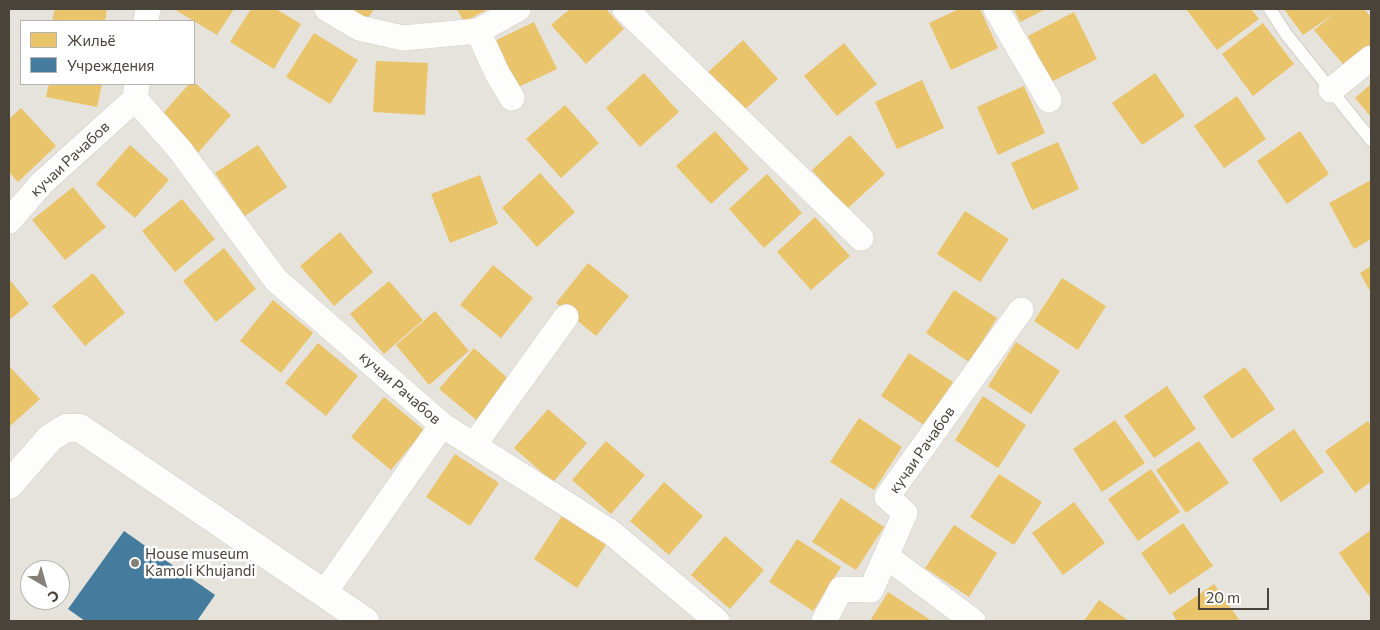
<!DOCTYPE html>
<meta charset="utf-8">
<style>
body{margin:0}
#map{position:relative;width:1380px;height:630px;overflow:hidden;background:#f3f1ee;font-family:Commissioner,sans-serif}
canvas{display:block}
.frame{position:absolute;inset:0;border:10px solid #49433a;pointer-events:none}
.legend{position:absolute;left:20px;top:20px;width:175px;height:65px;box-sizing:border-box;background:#fff;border:1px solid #b6b4b0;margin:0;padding:6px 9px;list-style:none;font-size:15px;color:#49433a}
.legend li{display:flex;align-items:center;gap:10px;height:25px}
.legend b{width:25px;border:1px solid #b6b4b0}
.north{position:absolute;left:20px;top:560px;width:50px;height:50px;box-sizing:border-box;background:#fff;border:1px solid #b6b4b0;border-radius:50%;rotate:142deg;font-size:14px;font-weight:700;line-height:20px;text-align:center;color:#49433a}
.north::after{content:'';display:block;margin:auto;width:18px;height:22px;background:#848079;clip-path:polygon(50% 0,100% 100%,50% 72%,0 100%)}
.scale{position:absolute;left:1198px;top:588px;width:71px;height:22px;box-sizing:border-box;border:2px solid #49433a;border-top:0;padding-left:6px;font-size:15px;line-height:18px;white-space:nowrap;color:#49433a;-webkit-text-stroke:4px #fff;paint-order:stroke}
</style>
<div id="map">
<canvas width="1380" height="630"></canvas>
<div class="frame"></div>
<ul class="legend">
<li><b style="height:14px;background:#e9c46a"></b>Жильё</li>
<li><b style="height:14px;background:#457b9d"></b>Учреждения</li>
</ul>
<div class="north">С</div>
<div class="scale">20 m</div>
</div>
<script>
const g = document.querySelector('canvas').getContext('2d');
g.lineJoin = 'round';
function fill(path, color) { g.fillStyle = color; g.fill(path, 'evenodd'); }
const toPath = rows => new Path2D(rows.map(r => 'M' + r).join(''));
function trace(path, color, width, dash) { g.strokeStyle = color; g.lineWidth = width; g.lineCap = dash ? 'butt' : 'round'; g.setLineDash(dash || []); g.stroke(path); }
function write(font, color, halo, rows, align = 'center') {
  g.font = font + ' Commissioner,sans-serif'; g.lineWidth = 5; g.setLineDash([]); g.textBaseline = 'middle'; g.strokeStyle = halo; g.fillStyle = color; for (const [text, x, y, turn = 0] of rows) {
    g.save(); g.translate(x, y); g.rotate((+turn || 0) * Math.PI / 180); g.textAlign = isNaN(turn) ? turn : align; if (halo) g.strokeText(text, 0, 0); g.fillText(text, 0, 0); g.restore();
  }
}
fill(toPath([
 [9,9,1371,9,1371,621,9,621],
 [21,21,194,21,194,84,21,84],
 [30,570,60,570,60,600,30,600]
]), '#e6e3dc');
fill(toPath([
 [55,9,107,9,105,21,52,21],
 [174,9,234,9,217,35],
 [251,9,276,9,301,24,274,69,230,42],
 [341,9,374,9,364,24],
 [457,9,488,9,464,22],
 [570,9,606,9,624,29,586,64,551,25],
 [959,9,980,9,998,48,951,70,929,23],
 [1014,9,1046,9,1020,22],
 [1186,9,1251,9,1259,19,1217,50],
 [1284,9,1364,9,1371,17,1371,50,1348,70,1314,30,1334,14,1303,35],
 [1074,12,1097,59,1051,82,1028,36],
 [534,22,557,69,510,91,488,44],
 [1263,23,1294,64,1253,96,1222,54],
 [314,33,358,60,330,104,286,77],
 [743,40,778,79,740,114,705,75],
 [844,43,877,84,837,116,804,76],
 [376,61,428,63,425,115,373,112],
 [644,73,679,112,640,147,606,108],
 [1155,73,1185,116,1142,145,1112,103],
 [922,80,944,128,897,149,875,102],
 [194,82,231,115,197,154,158,119,189,84,194,84],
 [49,84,102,84,97,107,46,97],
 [1371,84,1371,117,1355,98],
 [1024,86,1045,133,998,155,977,107],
 [1237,96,1266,139,1224,168,1194,126],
 [565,105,599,143,561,178,526,139],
 [21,108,56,146,18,182,9,172,9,119],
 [715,131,749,169,711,204,676,166],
 [1300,131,1329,174,1287,204,1257,161],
 [850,135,885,174,847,209,812,170],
 [1058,142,1079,189,1032,210,1011,163],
 [130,145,169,180,135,218,96,184],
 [258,145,287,187,245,216,215,173],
 [540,173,575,212,537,247,502,208],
 [767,174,802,213,764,248,729,209],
 [480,175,498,224,450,243,431,194],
 [1371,180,1371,239,1354,249,1329,203],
 [73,187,106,227,65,260,32,220],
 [182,199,215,239,175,272,142,231],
 [965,211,1009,239,980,282,937,254],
 [815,217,850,256,811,290,777,252],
 [340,232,373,272,334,306,300,266],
 [224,248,256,289,216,322,183,281],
 [588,263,629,296,596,336,556,303],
 [493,265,533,298,501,338,460,305],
 [1371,266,1371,293,1360,273],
 [93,273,125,313,85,346,52,306],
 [1062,278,1106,306,1078,350,1034,321],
 [9,279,29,304,9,320],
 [389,281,423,320,384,354,350,314],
 [954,290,997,318,969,362,926,333],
 [273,300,313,333,281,373,240,341],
 [435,311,469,351,429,385,396,345],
 [1016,342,1060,371,1031,414,988,386],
 [318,343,358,376,326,416,285,383],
 [474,348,513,383,479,422,439,389],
 [909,353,953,382,924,425,881,396],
 [9,366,40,399,9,427],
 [1245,367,1275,409,1232,439,1203,396],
 [1167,386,1196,429,1154,458,1124,416],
 [983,396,1026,425,998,468,955,440],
 [384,397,424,430,391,470,351,437],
 [548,409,587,443,553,482,514,448],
 [859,418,902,447,874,490,830,462],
 [1115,420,1145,463,1102,492,1073,449],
 [1368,421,1371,426,1371,482,1355,493,1325,451],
 [1294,429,1324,472,1281,502,1252,459],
 [606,441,645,475,611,514,572,480],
 [1199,441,1229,483,1186,513,1156,470],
 [455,454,499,483,470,526,426,497],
 [1151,469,1180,512,1138,541,1108,499],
 [999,474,1042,502,1014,545,970,517],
 [664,482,703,516,669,555,630,521],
 [841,498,884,527,856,570,812,542],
 [1074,502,1105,543,1063,575,1032,533],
 [562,516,606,545,577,588,534,559],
 [1183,523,1213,566,1170,595,1141,553],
 [954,525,997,553,969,597,925,568],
 [1371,530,1371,594,1369,596,1339,553],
 [725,536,764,570,730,609,691,575],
 [797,539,841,567,813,611,769,582],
 [1214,584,1240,621,1177,621,1172,613],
 [888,592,932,621,870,621],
 [1099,600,1129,621,1084,621]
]), '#e9c46a');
fill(toPath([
 [124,531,215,595,197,621,85,621,68,609]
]), '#457b9d');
const service = toPath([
 [1270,9,1286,34,1371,140]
]);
const minor = toPath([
 [327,9,359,28,403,38,478,31,518,9],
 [625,9,861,238],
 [996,9,1049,100],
 [146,21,148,9],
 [478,31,497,73,512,98],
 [1331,90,1371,58],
 [135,99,180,150,276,280,442,425,612,533,717,621],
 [9,221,42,183,135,99,137,84],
 [474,445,566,317],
 [886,556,973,621],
 [325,592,442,425],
 [824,621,841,589,871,590,905,513,887,497,1021,310]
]);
const tertiary = toPath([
 [9,485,50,438,66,428,80,428,365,621]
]);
trace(service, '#d1cfcc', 14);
trace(minor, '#d1cfcc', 26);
trace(tertiary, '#d1cfcc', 29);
trace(service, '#fdfdfc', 12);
trace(minor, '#fdfdfc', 25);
trace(tertiary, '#fdfdfc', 28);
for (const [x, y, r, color] of [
 [135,563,5,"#848079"]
]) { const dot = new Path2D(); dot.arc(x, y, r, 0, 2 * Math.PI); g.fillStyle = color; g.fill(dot); trace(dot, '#fff', 2); }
write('15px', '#49433a', '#fff', [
 ["кучаи Рачабов",70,159,-43],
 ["кучаи Рачабов",400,388,41],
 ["кучаи Рачабов",922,450,-55]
]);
write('15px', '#49433a', '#fff', [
 ["House museum",145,554],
 ["Kamoli Khujandi",145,571]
], 'left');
</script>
